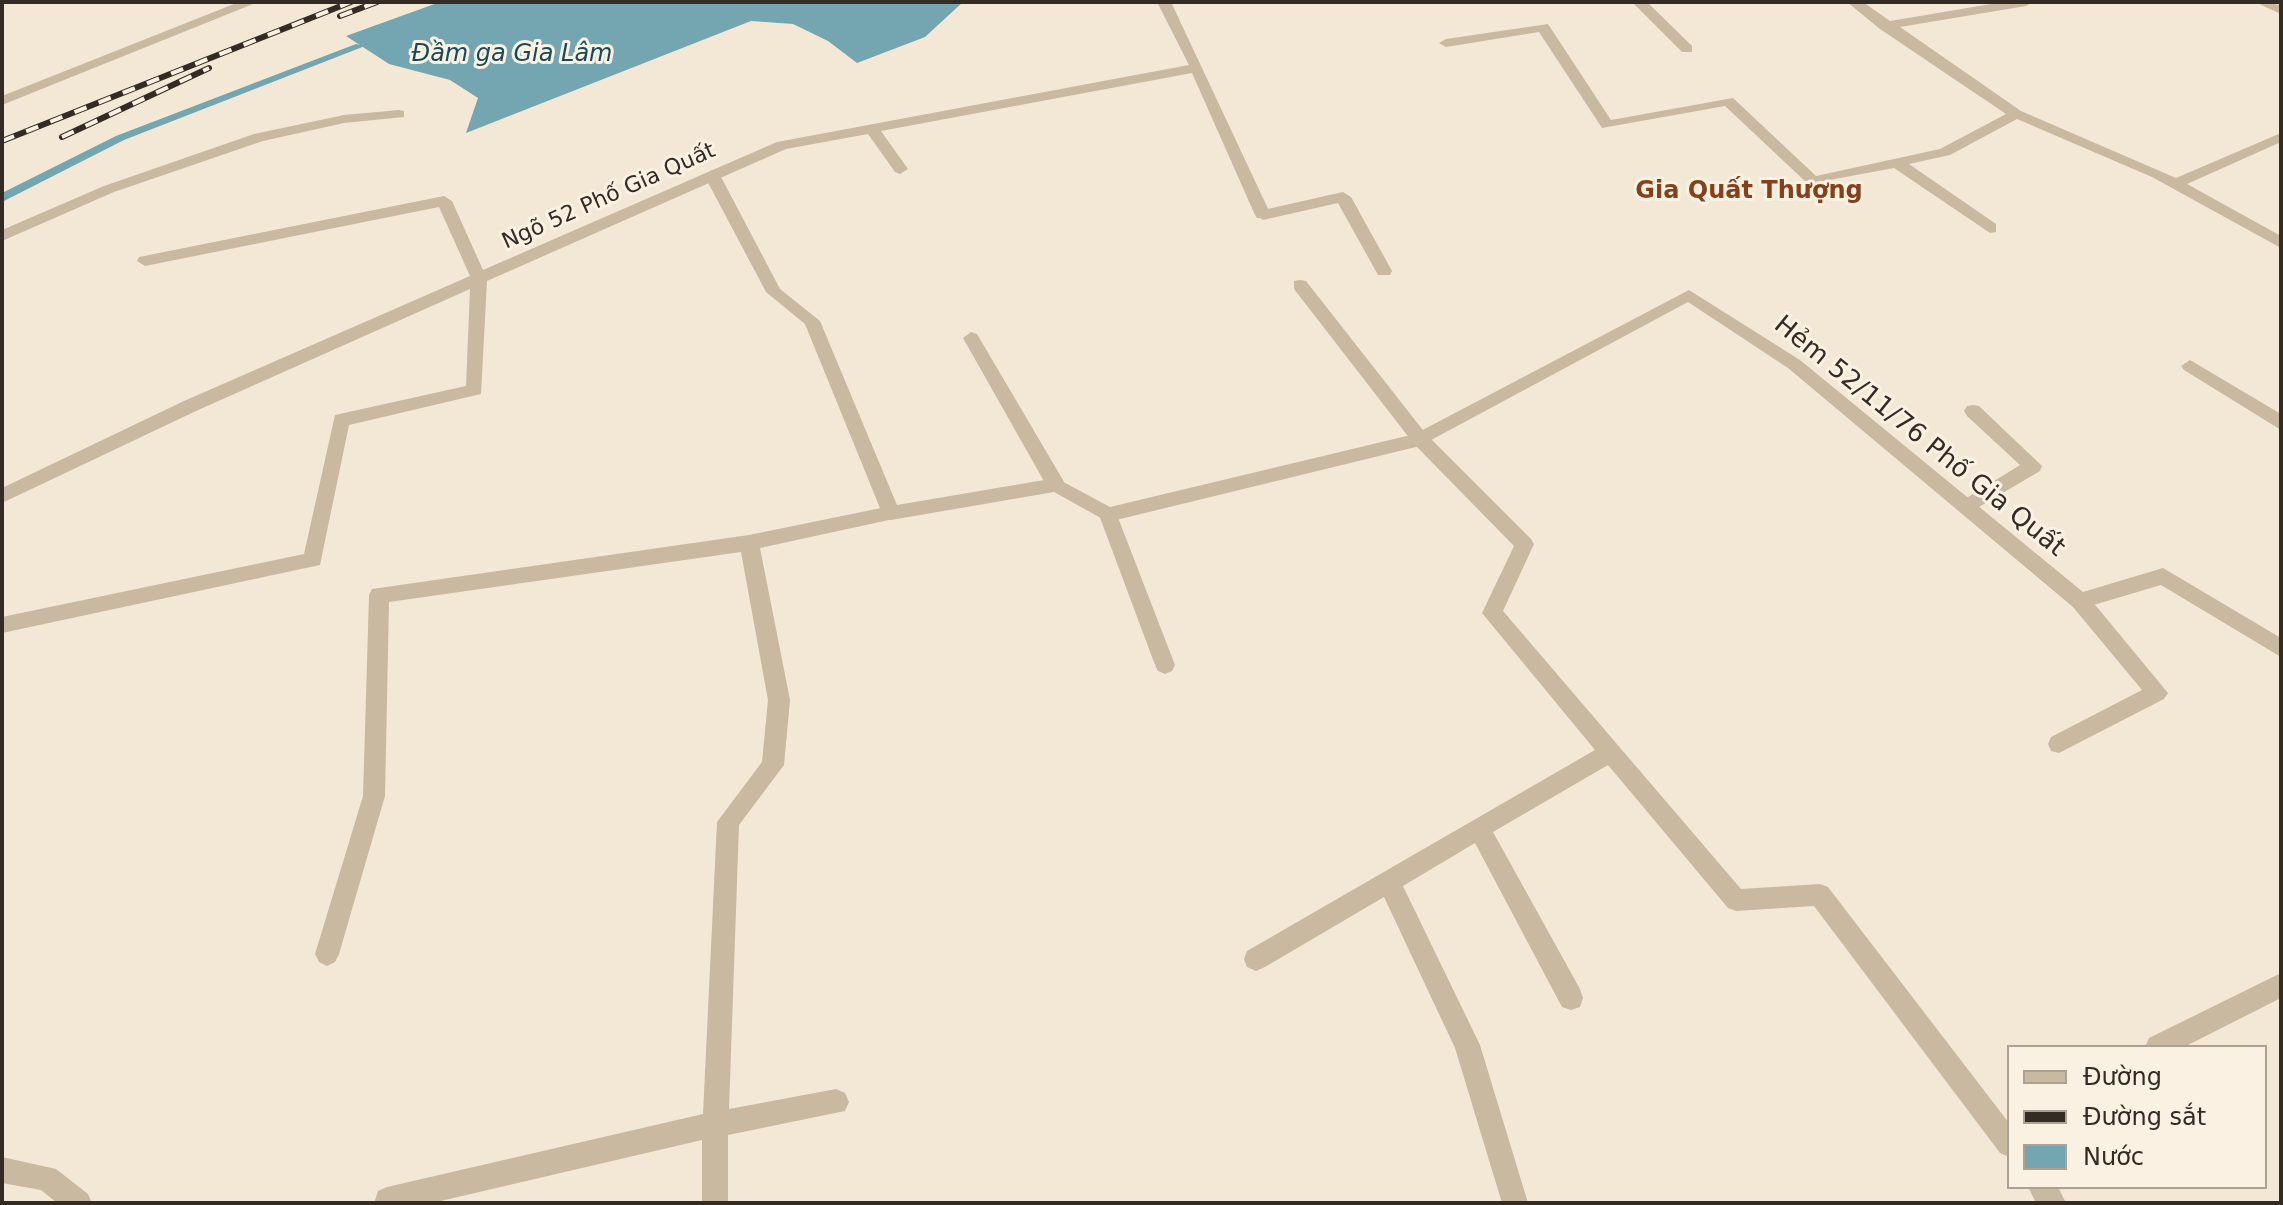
<!DOCTYPE html>
<meta charset="utf-8">
<style>
body{margin:0}
#map{position:relative;width:2283px;height:1205px;overflow:hidden;background:#f2e8d5;font-family:"DejaVu Sans",sans-serif}
canvas{display:block}
.frame{position:absolute;inset:0;border:4px solid #342b24;pointer-events:none}
.legend{position:absolute;left:2007px;top:1045px;width:260px;height:144px;box-sizing:border-box;background:#faf1e2;border:2px solid #aba296;margin:0;padding:10px 14px;list-style:none;font-size:24px;color:#342b24}
.legend li{display:flex;align-items:center;gap:16px;height:40px}
.legend b{width:40px;border:2px solid #aba296}
</style>
<div id="map">
<canvas width="2283" height="1205"></canvas>
<div class="frame"></div>
<ul class="legend">
<li><b style="height:10px;background:#cab9a1"></b>Đường</li>
<li><b style="height:10px;background:#342b24"></b>Đường sắt</li>
<li><b style="height:22px;background:#73a6b0"></b>Nước</li>
</ul>
</div>
<script>
const g = document.querySelector('canvas').getContext('2d');
g.lineJoin = 'round';
function fill(path, color) { g.fillStyle = color; g.fill(path, 'evenodd'); }
const toPath = rows => new Path2D(rows.map(r => 'M' + r).join(''));
function trace(path, color, width, dash) { g.strokeStyle = color; g.lineWidth = width; g.lineCap = dash ? 'butt' : 'round'; g.setLineDash(dash || []); g.stroke(path); }
function write(font, color, halo, rows, align = 'center') {
  g.font = font + ' "DejaVu Sans",sans-serif'; g.lineWidth = 6; g.setLineDash([]); g.textBaseline = 'middle'; g.strokeStyle = halo; g.fillStyle = color; for (const [text, x, y, turn = 0] of rows) {
    g.save(); g.translate(x, y); g.rotate((+turn || 0) * Math.PI / 180); g.textAlign = isNaN(turn) ? turn : align; if (halo) g.strokeText(text, 0, 0); g.fillText(text, 0, 0); g.restore();
  }
}
fill(toPath([
 [440,2,963,2,925,37,857,63,828,41,793,24,751,21,466,133,478,98,450,80,389,64,346,36]
]), '#73a6b0');
fill(toPath([
 [356,44,365,46,124,140,2,202,2,193,116,136,356,44]
]), '#73a6b0');
fill(toPath([
 [239,2,258,2,2,105,2,96,239,2],
 [399,110,404,111,404,117,344,123,263,141,114,192,2,241,2,230,104,186,254,134,344,115,399,110],
 [712,170,720,175,780,289,820,321,897,505,1056,478,1110,507,1415,434,1689,290,1800,360,2083,592,2163,568,2281,638,2281,657,2161,585,2080,609,2073,607,1788,368,1688,302,1420,446,1108,522,1054,492,891,520,882,513,805,324,766,292,704,175,712,170],
 [1343,192,1351,197,1392,271,1390,275,1378,275,1338,203,1263,220,1255,215,1263,210,1343,192]
]), '#cab9a1');
fill(toPath([
 [1157,2,1171,2,1271,215,1269,218,1257,218,1255,215,1192,73,881,131,908,169,900,174,895,172,868,134,786,149,487,281,481,394,349,425,320,565,2,633,2,617,304,554,335,415,466,386,470,289,196,411,2,503,2,488,184,401,470,276,439,207,145,266,137,261,139,257,444,196,452,201,483,270,777,142,1189,65,1157,2],
 [1632,2,1647,2,1692,46,1692,52,1682,52,1632,2],
 [1847,2,1863,2,1890,21,2003,2,2033,2,2026,6,1900,27,2021,111,2176,178,2281,133,2281,142,2187,184,2281,236,2281,248,2152,177,2017,119,1950,155,1909,164,1996,224,1996,232,1990,233,1894,168,1808,184,1725,106,1602,128,1539,32,1446,47,1439,43,1446,39,1548,24,1611,120,1733,98,1816,176,1940,149,2006,114,1880,29,1847,2],
 [2259,2,2281,5,2281,14,2261,5,2259,2],
 [1300,280,1306,281,1426,434,1531,539,1534,544,1503,611,1741,889,1820,884,1828,887,2009,1123,2009,1157,2000,1153,1814,906,1736,911,1728,908,1608,765,1493,832,1580,989,1583,998,1580,1007,1571,1010,1562,1007,1475,843,1403,886,1480,1045,1528,1203,1502,1203,1455,1048,1384,897,1265,967,1256,971,1247,967,1244,959,1247,951,1595,750,1482,613,1514,546,1414,444,1294,289,1294,281,1300,280],
 [971,332,977,334,1063,480,1065,485,1063,490,1049,490,963,338,971,332],
 [2190,360,2281,414,2281,430,2184,370,2181,366,2190,360],
 [1973,405,1979,406,2042,466,2040,471,1967,514,1960,512,1958,507,1960,502,2020,465,1967,416,1964,411,1967,406,1973,405],
 [891,506,898,508,900,513,898,518,760,548,790,700,784,765,739,825,729,1109,836,1089,845,1093,849,1102,845,1111,728,1135,728,1203,702,1203,702,1140,432,1203,374,1203,378,1191,387,1187,703,1114,717,822,762,762,768,700,741,552,389,602,385,796,339,954,335,962,327,966,319,962,315,954,363,796,369,595,372,589,749,535,891,506],
 [1108,508,1117,515,1175,665,1172,671,1165,674,1158,671,1155,665,1099,515,1108,508],
 [2080,593,2087,595,2168,693,2164,699,2059,753,2051,751,2048,744,2051,737,2142,690,2073,607,2070,601,2073,595,2080,593],
 [2281,973,2281,998,2184,1047,2145,1047,2149,1038,2281,973],
 [2,1157,56,1169,88,1194,92,1203,57,1203,41,1190,2,1183,2,1157],
 [2028,1187,2058,1187,2066,1203,2036,1203,2028,1187]
]), '#cab9a1');
const rail = toPath([
 [340,16,377,2],
 [62,137,209,68],
 [2,141,351,2]
]);
trace(rail, '#342b24', 6);
trace(rail, '#faf1e2', 4, [13]);
write('22px', '#342b24', '#faf1e2', [
 ["Ngõ 52 Phố Gia Quất",609,197,-24]
]);
write('italic 24px', '#184b57', '#faf1e2', [
 ["Đầm ga Gia Lâm",512,55]
]);
write('bold 24px', '#86401a', '#faf1e2', [
 ["Gia Quất Thượng",1749,192]
]);
write('26px', '#342b24', '#faf1e2', [
 ["Hẻm 52/11/76 Phố Gia Quất",1919,437,39]
]);
</script>
